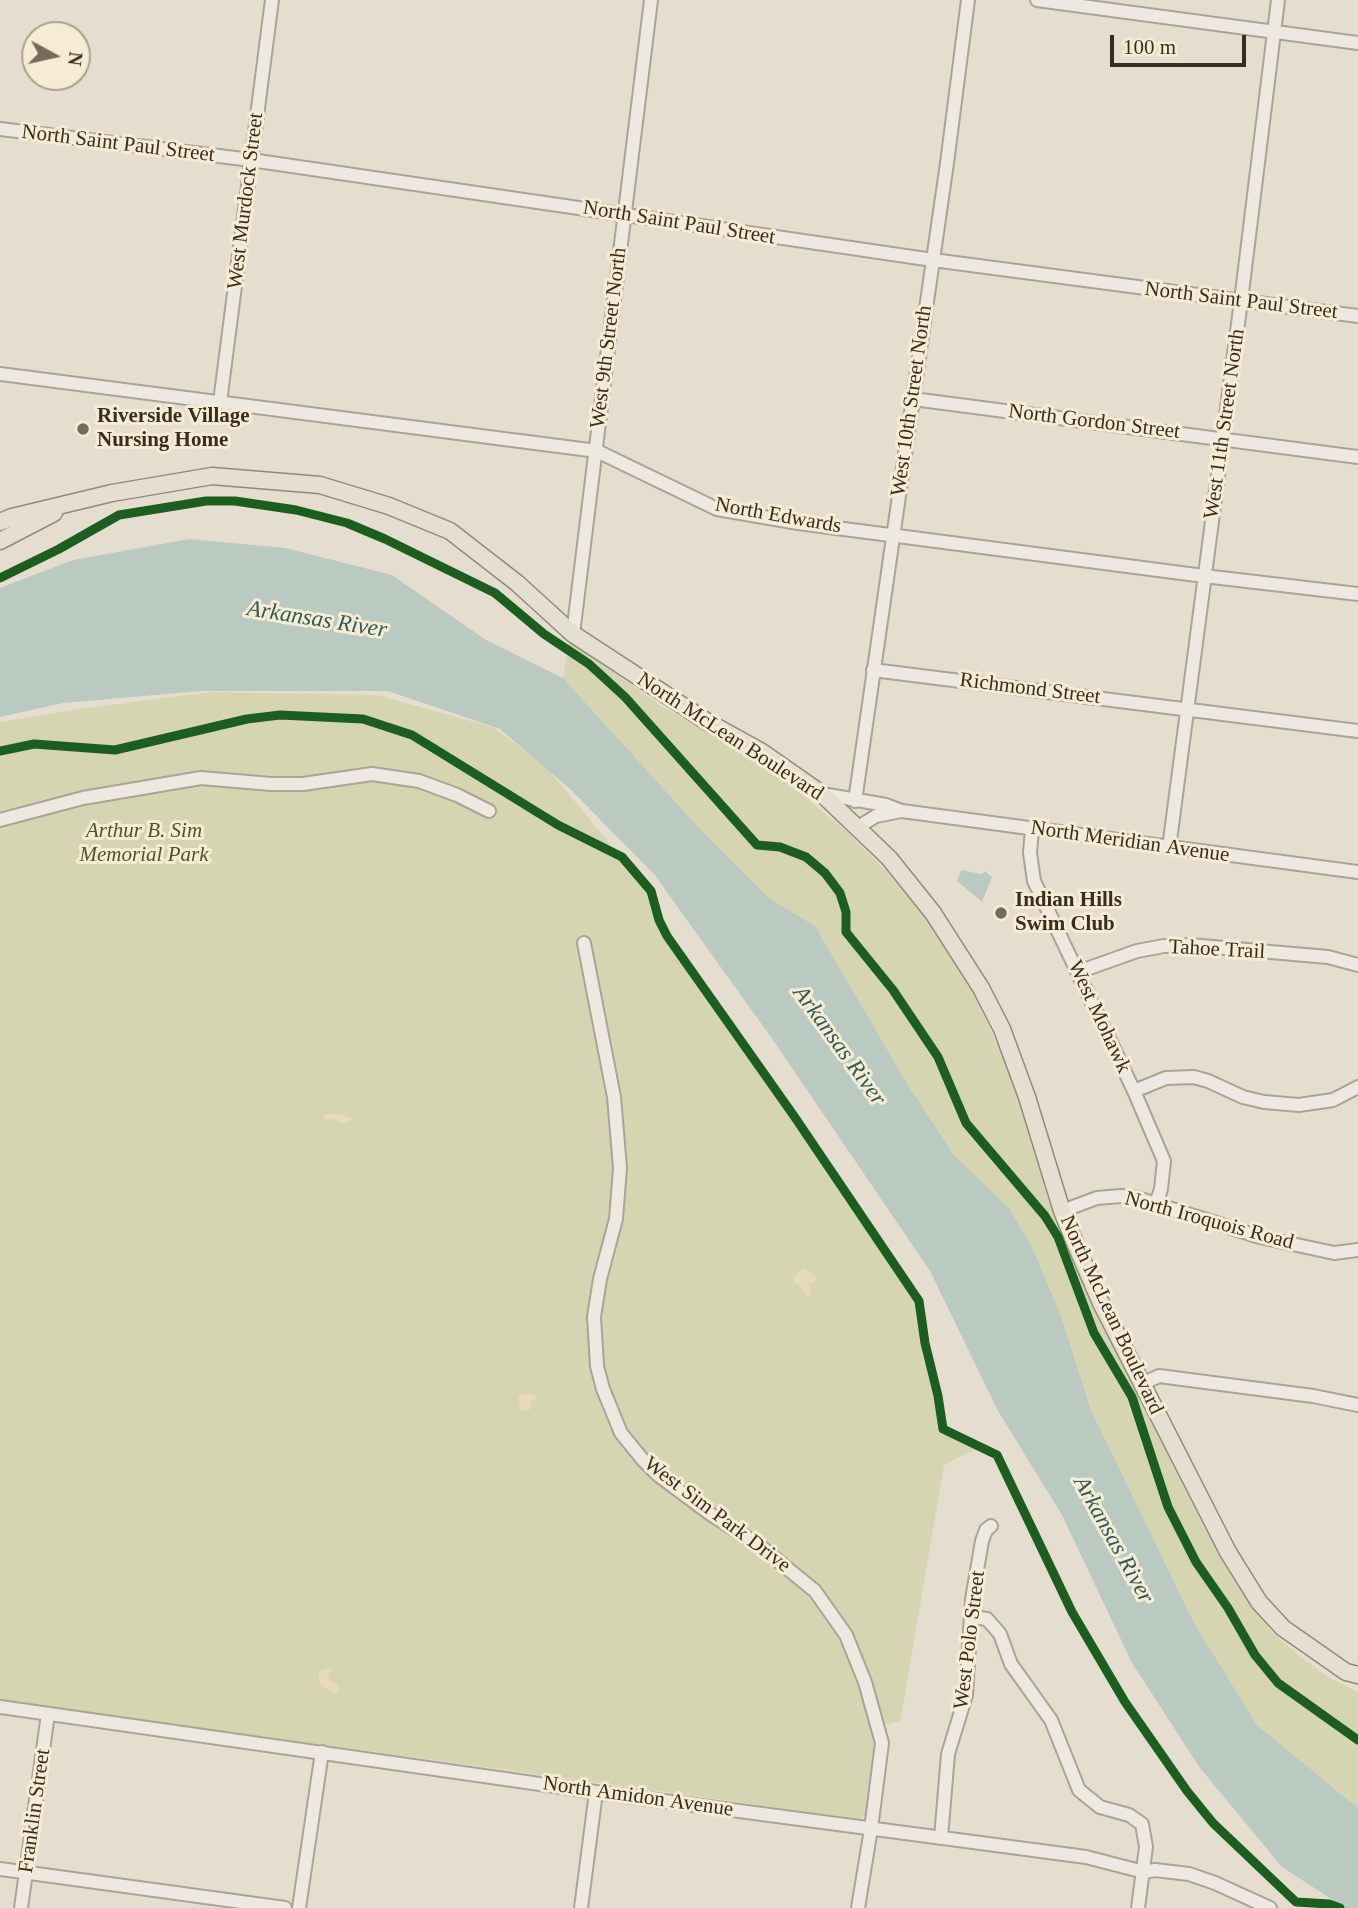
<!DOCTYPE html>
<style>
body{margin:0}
#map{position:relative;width:1358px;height:1908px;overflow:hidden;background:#e5decf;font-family:Georgia,serif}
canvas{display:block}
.north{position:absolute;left:21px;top:21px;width:70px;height:70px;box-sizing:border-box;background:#f6ecd5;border:2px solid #ab9f8c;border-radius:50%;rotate:98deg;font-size:19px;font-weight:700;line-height:28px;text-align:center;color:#3a2c1f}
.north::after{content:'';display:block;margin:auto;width:24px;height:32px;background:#766a5d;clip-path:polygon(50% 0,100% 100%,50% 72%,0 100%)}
.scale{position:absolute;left:1110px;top:35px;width:136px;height:32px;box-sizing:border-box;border:4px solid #3a2c1f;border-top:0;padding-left:9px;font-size:21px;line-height:24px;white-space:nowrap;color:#3a2c1f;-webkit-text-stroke:5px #f6ecd5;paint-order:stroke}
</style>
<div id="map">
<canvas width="1358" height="1908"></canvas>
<div class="north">N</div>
<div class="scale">100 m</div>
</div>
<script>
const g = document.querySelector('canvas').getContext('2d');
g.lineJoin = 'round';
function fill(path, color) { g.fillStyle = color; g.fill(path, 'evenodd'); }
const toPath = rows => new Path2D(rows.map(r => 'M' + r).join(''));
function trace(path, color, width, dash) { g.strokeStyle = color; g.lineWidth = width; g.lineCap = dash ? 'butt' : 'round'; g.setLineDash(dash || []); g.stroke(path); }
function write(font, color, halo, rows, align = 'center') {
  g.font = font + ' Georgia,serif'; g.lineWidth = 6; g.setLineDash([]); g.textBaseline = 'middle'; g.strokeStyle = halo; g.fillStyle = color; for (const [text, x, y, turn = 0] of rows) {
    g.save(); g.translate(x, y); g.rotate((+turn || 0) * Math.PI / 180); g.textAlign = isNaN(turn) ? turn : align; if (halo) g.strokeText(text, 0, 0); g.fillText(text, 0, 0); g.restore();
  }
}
fill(toPath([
 [569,641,661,706,753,758,789,784,846,831,886,871,924,915,974,993,1017,1089,1047,1196,1092,1305,1220,1551,1251,1606,1272,1632,1303,1659,1330,1678,1358,1692,1358,1808,1257,1725,1194,1623,1091,1410,1061,1316,1033,1249,1009,1208,954,1155,908,1085,815,926,769,898,703,832,563,678],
 [211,692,377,695,492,727,543,763,610,844,606,847,621,856,649,889,654,908,678,952,768,1080,919,1301,943,1429,977,1448,944,1465,902,1712,900,1721,873,1728,874,1759,869,1809,865,1816,860,1819,0,1700,0,722,79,709]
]), '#d5d5b1');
fill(toPath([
 [326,1114,338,1114,352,1118,351,1121,341,1124,335,1119,325,1120,323,1116],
 [805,1268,817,1277,816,1281,809,1285,812,1294,809,1297,805,1296,801,1286,795,1284,793,1279,795,1275],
 [521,1394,530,1394,536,1397,531,1403,531,1409,521,1412,518,1397],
 [327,1668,332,1670,327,1678,338,1685,338,1693,333,1693,320,1685,318,1672]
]), '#e8dab6');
fill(toPath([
 [189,539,286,548,392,575,486,640,563,678,703,832,769,898,815,926,908,1085,954,1155,1009,1208,1033,1249,1061,1316,1091,1410,1194,1623,1257,1725,1358,1808,1358,1908,1345,1908,1282,1867,1200,1768,1132,1663,1062,1515,998,1411,930,1271,773,1040,654,874,569,788,500,729,388,691,202,691,63,703,0,717,0,588,73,560],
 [961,870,982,874,985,871,992,877,982,902,957,881]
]), '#bacac0');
const minor = toPath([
 [1037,0,1358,43],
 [0,129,251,160,933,260,1358,316],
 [0,374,597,451,717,509,798,523,1204,576,1358,594],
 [913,399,1358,457],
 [220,402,272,0],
 [573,634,651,0],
 [873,670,1358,731],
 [822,794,886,805,902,811,1358,872],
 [855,801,947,163,968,0],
 [0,820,83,798,201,778,271,784,303,784,372,774,419,781,457,795,489,811],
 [858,827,876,816,901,811],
 [1032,829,1030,853,1034,881,1134,1091,1164,1161,1161,1189,1156,1204],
 [1169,848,1241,301,1278,0],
 [584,943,614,1097,620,1168,616,1219,600,1279,594,1317,597,1366,603,1389,621,1433,643,1460,658,1475,709,1513,760,1546,815,1591,846,1635,865,1682,882,1743,871,1829,858,1908],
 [1078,972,1137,951,1164,946,1190,945,1328,957,1358,965],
 [1134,1091,1166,1078,1194,1077,1208,1081,1243,1097,1264,1102,1299,1105,1333,1100,1358,1087],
 [1062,1211,1097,1198,1121,1196,1137,1198,1260,1237,1334,1253,1358,1250],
 [1142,1384,1159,1376,1313,1396,1358,1405],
 [971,1617,987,1619,1000,1634,1011,1664,1051,1720,1079,1790,1100,1807,1129,1815,1142,1824,1146,1847,1138,1908],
 [0,1707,596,1792,1086,1857,1144,1872,1155,1870,1189,1874,1215,1883,1270,1908],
 [941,1838,948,1754,966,1695,972,1599,982,1541,986,1530,991,1526],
 [0,1869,285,1908],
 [21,1908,48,1714],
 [299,1908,322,1752],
 [581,1908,596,1792]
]);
const major = toPath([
 [0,522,12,517,112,493,212,476,320,485,389,506,450,531,517,583,573,634,706,721,762,752,822,794,889,858,933,913,981,988,1002,1029,1027,1097,1062,1211,1075,1243,1101,1303,1228,1552,1259,1602,1283,1628,1346,1672,1358,1675],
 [0,541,54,513]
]);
trace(minor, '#aba397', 16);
trace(major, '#90897e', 19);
trace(minor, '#eee9e0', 12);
trace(major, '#e5dfd2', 16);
trace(toPath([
 [0,578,59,549,119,515,206,501,235,501,296,510,347,523,385,539,495,593,544,634,589,664,625,697,757,845,780,847,806,857,825,873,840,893,846,912,846,932,893,990,938,1057,966,1123,1045,1216,1058,1237,1094,1333,1132,1397,1168,1507,1196,1562,1228,1608,1255,1655,1278,1683,1358,1740],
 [0,751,34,744,115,750,247,719,280,715,363,719,412,735,558,825,622,857,651,891,659,920,667,936,794,1116,919,1301,925,1343,938,1396,943,1429,997,1455,1072,1612,1125,1702,1187,1791,1213,1823,1296,1902,1329,1904,1340,1908]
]), '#1b5e20', 9);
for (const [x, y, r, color] of [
 [83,429,7,"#766a5d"],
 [1001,913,7,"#766a5d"]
]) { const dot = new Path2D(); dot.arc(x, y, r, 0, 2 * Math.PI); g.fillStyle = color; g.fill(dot); trace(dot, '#f6ecd5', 2.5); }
write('21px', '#3a2c1f', '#f6ecd5', [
 ["North Saint Paul Street",118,144,7],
 ["West Murdock Street",246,201,-83],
 ["North Saint Paul Street",679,223,9],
 ["North Saint Paul Street",1241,301,7],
 ["West 9th Street North",609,338,-83],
 ["West 10th Street North",912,401,-82],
 ["North Gordon Street",1094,422,7],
 ["West 11th Street North",1225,424,-82],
 ["North Edwards",778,516,10],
 ["Richmond Street",1030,689,7],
 ["North McLean Boulevard",730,737,33],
 ["North Meridian Avenue",1130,842,8],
 ["Tahoe Trail",1217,950,3],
 ["West Mohawk",1099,1017,65],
 ["North Iroquois Road",1209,1221,15],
 ["North McLean Boulevard",1111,1315,65],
 ["West Sim Park Drive",717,1515,37],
 ["West Polo Street",970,1640,-83],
 ["North Amidon Avenue",638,1797,8],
 ["Franklin Street",35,1811,-82]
]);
write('bold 21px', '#3a2c1f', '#f6ecd5', [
 ["Riverside Village",97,417],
 ["Nursing Home",97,441],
 ["Indian Hills",1015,901],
 ["Swim Club",1015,925]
], 'left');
write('italic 21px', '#4b5725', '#f6ecd5', [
 ["Arthur B. Sim",144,831],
 ["Memorial Park",144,855]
]);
write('italic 23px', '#2e5a57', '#f6ecd5', [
 ["Arkansas River",317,620,9],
 ["Arkansas River",839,1046,54],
 ["Arkansas River",1113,1540,61]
]);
</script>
